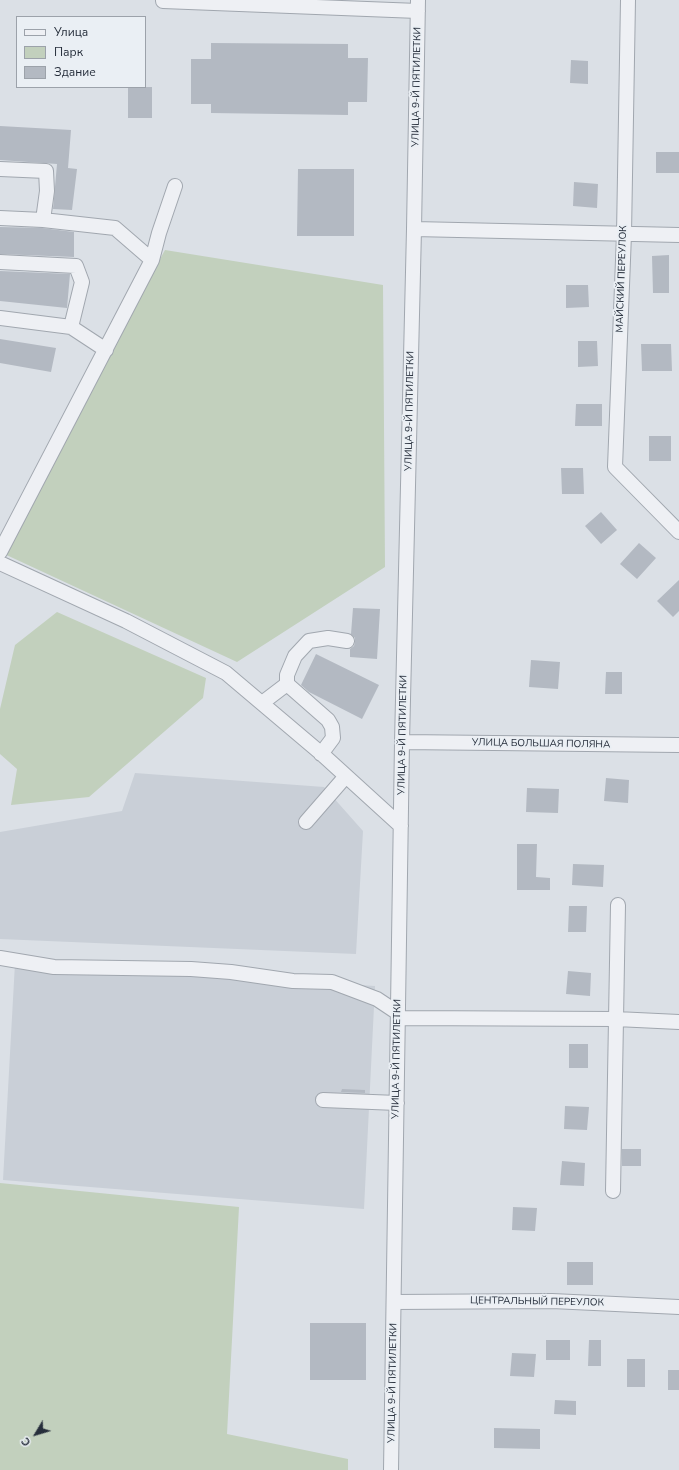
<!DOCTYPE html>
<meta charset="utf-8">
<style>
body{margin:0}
#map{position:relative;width:679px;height:1470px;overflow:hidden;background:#dbe0e6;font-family:"Nunito Sans",sans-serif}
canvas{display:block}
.legend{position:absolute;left:16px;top:16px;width:130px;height:72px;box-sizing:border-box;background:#eaeff4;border:1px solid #9ca2aa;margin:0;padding:5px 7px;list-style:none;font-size:12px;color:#262e3b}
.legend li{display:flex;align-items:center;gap:8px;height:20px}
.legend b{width:20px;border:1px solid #9ca2aa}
.north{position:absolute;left:16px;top:1414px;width:40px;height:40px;-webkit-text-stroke:3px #eaeff4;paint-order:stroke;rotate:232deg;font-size:11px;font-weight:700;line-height:16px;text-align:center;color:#262e3b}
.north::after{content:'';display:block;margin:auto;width:14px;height:18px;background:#262e3b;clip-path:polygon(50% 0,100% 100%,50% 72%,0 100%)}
</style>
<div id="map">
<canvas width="679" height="1470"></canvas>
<ul class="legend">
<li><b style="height:5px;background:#eef0f4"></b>Улица</li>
<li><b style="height:11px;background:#c2d0bd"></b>Парк</li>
<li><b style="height:11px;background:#b3b9c2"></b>Здание</li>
</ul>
<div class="north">С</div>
</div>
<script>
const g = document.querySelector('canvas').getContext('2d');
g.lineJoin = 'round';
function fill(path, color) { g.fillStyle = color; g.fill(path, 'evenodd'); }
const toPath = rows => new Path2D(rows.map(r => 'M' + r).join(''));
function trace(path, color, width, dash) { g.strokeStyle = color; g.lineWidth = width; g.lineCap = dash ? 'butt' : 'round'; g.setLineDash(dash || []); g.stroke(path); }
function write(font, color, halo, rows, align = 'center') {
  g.font = font + ' "Nunito Sans",sans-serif'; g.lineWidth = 3.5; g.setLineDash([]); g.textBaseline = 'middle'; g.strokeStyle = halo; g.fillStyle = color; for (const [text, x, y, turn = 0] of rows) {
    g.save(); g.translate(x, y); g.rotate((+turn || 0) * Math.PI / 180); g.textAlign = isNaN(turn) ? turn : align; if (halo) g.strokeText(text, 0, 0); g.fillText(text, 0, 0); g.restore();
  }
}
fill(toPath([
 [135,773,324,787,363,831,356,954,0,939,0,832,122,811],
 [15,963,375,986,364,1209,3,1180]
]), '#c9cfd7');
fill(toPath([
 [165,250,383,285,385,567,237,662,0,552,0,548],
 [57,612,206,678,203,698,89,797,11,805,17,769,0,754,0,709,15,645],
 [0,1183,239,1207,227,1434,348,1459,348,1470,0,1470]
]), '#c2d0bd');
fill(toPath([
 [211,43,348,44,348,58,368,58,367,102,348,102,348,115,211,113,211,104,191,104,191,59,211,59],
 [571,60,588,61,588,84,570,83],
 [128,87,152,87,152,118,128,118],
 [0,126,71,130,68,168,77,169,72,210,53,209,57,164,0,160],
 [656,152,679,152,679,173,656,173],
 [298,169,354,169,354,236,297,236],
 [574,182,598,184,597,208,573,206],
 [0,227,42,228,74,232,74,257,0,254],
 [669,255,669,293,653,293,652,256],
 [0,271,70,274,67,308,0,301],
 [566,285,588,285,589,307,566,308],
 [0,339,56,348,51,372,0,363],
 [578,341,597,341,598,366,578,367],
 [641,344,671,344,672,371,642,371],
 [576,404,602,404,602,426,575,426],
 [649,436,671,436,671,461,649,461],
 [561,468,583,468,584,494,562,494],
 [601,512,617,530,601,544,585,526],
 [639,543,656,558,637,579,620,564],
 [679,580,679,611,673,617,657,601],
 [353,608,380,609,377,659,350,657,350,649,354,646,355,642,355,638,351,634],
 [316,654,379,685,362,719,309,692,301,685],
 [531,660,560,662,558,689,529,687],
 [606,672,622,672,622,694,605,694],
 [606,778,629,780,628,803,604,801],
 [527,788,559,789,558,813,526,812],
 [517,844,537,844,536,877,550,878,550,890,517,890],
 [573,864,604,865,603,887,572,885],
 [569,906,587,906,586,932,568,932],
 [568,971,591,973,590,996,566,994],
 [569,1044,588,1044,588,1068,569,1068],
 [342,1089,365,1090,365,1093,341,1092],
 [565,1106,589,1107,587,1130,564,1129],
 [622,1149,641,1149,641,1166,622,1166],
 [562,1161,585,1163,584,1186,560,1185],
 [513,1207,537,1208,535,1231,512,1230],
 [567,1262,593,1262,593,1285,567,1285],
 [310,1323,366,1323,366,1380,310,1380],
 [546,1340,570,1340,570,1360,546,1360],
 [589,1340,601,1340,601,1366,588,1366],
 [512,1353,536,1354,534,1377,510,1376],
 [627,1359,645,1359,645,1387,627,1387],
 [668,1370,679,1370,679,1390,668,1390],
 [555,1400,576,1401,576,1415,554,1414],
 [494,1428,540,1429,540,1449,494,1448]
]), '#b3b9c2');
const minor = toPath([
 [628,0,624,234,615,467,679,532],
 [163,1,418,11],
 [0,169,46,171,47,191,43,220],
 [0,218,43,220,115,228,152,260],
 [414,229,679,235],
 [0,262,76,266,82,282,71,327],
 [0,318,71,327,106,350],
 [0,552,152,260,159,233,175,186],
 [0,563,126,621,226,673,323,755,401,826],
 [287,684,328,720,332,727,333,738,321,754],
 [262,703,287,684,287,675,295,656,309,641,328,638,347,641],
 [402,742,679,745],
 [306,822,346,776],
 [0,958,54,967,191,969,231,972,293,981,332,982,377,999,398,1013],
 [398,1018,616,1019,679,1022],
 [323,1100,397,1103],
 [613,1191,618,905],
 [394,1302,552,1301,679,1307],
 [391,1470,402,742,414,229,418,0]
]);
trace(minor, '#a1a7af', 16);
trace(minor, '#eef0f4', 14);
write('10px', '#262e3b', '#eaeff4', [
 ["УЛИЦА 9-Й ПЯТИЛЕТКИ",417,87,-89],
 ["МАЙСКИЙ ПЕРЕУЛОК",622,279,-88],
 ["УЛИЦА 9-Й ПЯТИЛЕТКИ",410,411,-89],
 ["УЛИЦА 9-Й ПЯТИЛЕТКИ",403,735,-89],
 ["УЛИЦА БОЛЬШАЯ ПОЛЯНА",541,744,1],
 ["УЛИЦА 9-Й ПЯТИЛЕТКИ",397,1059,-89],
 ["ЦЕНТРАЛЬНЫЙ ПЕРЕУЛОК",537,1302,1],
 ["УЛИЦА 9-Й ПЯТИЛЕТКИ",393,1383,-89]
]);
</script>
